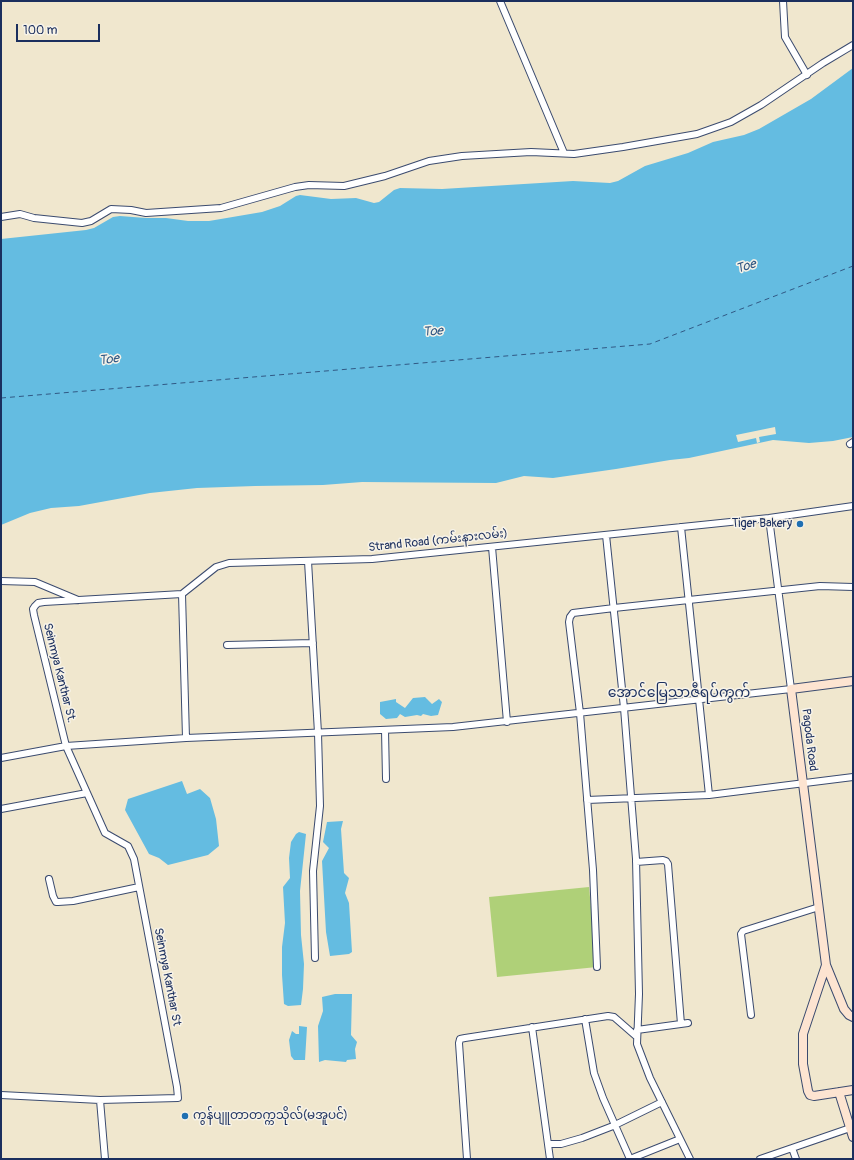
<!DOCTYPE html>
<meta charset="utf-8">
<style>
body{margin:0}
#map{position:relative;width:854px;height:1160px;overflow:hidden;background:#f0e7ce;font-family:Pangolin,sans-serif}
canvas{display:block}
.frame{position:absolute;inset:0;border:2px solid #1b2f5e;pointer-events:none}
.scale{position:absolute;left:16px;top:24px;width:84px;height:18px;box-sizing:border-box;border:2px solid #1b2f5e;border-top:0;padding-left:5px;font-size:12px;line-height:14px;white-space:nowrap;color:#1b2f5e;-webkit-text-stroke:3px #f7f3e8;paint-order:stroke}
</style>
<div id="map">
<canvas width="854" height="1160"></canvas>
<div class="frame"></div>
<div class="scale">100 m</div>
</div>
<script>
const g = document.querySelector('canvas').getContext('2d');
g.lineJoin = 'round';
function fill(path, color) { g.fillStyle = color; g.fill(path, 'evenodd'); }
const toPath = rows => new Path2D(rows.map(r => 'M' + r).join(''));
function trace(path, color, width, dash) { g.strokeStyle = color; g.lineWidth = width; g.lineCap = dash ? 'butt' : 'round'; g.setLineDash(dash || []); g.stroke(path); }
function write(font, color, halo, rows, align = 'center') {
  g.font = font + ' Pangolin,"Noto Sans Myanmar",sans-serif'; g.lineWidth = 3; g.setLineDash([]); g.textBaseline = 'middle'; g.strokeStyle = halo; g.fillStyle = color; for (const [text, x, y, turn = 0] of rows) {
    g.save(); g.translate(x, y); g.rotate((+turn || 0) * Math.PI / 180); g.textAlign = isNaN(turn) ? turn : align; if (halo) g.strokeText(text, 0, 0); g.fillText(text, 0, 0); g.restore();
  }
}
fill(toPath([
 [589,887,597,967,497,977,489,897]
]), '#afd078');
fill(toPath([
 [853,68,853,437,833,441,809,443,773,440,689,458,670,460,616,469,553,478,524,476,496,483,362,482,323,485,255,486,197,488,150,493,79,506,51,508,30,513,1,525,1,239,86,230,94,228,113,217,120,216,146,218,166,218,188,221,209,221,262,212,280,206,296,196,300,195,331,199,356,198,374,203,379,202,394,190,400,188,442,189,573,181,610,183,618,181,645,166,688,153,713,142,744,135,759,129,811,99],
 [425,697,432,704,439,699,442,702,438,715,431,716,423,714,421,716,417,715,405,717,400,714,397,718,386,719,380,714,380,702,396,699,396,702,405,708,413,698],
 [182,781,187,794,200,789,210,798,216,819,219,846,208,855,168,865,159,858,149,854,125,810,128,799],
 [343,821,341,829,344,873,349,878,345,893,349,903,352,952,349,954,330,956,326,932,322,861,329,848,323,842,327,822],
 [299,832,306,834,300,891,301,935,304,964,303,989,301,1005,288,1006,284,1004,282,975,282,947,285,923,283,887,290,878,289,858,291,842,296,834],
 [335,994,352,994,351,1035,357,1042,355,1049,356,1059,347,1060,346,1062,325,1060,319,1062,318,1026,323,1011,322,997],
 [299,1026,307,1027,305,1060,294,1060,291,1056,289,1040,292,1031,296,1034,299,1034]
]), '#64bce1');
fill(toPath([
 [775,427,776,434,759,437,760,442,757,443,756,438,738,442,736,435]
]), '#f0e7ce');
trace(toPath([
 [1,398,650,344,853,266]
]), '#315985', 1, [5, 4]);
const minor = toPath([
 [500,1,564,153],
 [783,1,785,37,807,75],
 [1,217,20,214,34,218,82,223,91,221,111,209,131,210,146,213,221,208,295,187,309,185,344,186,385,176,429,161,462,156,531,152,574,154,623,147,697,134,731,122,761,105,823,63,853,45],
 [850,444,853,442],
 [681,527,709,795],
 [606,535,624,708,636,859,639,994,637,1044,650,1078,690,1159],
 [492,547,507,722],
 [308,561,318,733,320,806,313,871,315,958],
 [1,581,35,582,78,600],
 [182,594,186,738],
 [227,645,313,643],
 [385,730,386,779],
 [1,758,66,746,186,738,453,727,791,689,769,518],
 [587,800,709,795,853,777],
 [1,809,87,793],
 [636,862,663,860,666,861,668,864,681,1024],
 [49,879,53,896,56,902,58,902,73,901,139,887],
 [597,967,593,870,580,713,569,622,570,617,573,613,614,608,820,586,853,587],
 [751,1015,741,934,743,931,819,907],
 [585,1019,594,1073,603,1098,630,1159,680,1139],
 [532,1027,550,1159],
 [637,1030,688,1023],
 [1,1095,100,1100],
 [548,1144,561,1144,582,1138,613,1126,662,1102],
 [792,1148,796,1159],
 [105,1159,100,1100,178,1098,177,1087,134,859,128,846,105,833,66,746,34,615,33,609,35,606,38,603,44,602,182,594,216,567,229,563,372,559,769,518,853,506],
 [467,1159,459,1043,460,1039,465,1038,608,1016,614,1017,637,1037],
 [760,1159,853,1127]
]);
const secondary = toPath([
 [853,681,791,689,826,965,844,1009,849,1015,853,1017],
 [826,965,803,1034,803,1064,808,1091,810,1095,814,1096,853,1090],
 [839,1092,853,1137]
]);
trace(minor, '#3b4b6f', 8);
trace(secondary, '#3b4b6f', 10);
trace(minor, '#fff', 6);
trace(secondary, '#fde4d1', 8);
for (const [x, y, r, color] of [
 [800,524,4,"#1f6fb2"],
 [185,1116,4,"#1f6fb2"]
]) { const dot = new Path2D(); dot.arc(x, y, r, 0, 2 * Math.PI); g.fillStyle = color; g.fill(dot); trace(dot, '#f7f3e8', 1.5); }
write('12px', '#1b2f5e', '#f7f3e8', [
 ["Tiger Bakery",792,524],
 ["ကွန်ပျူတာတက္ကသိုလ်(မအူပင်)",193,1116,"left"]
], 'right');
write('12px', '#1b2f5e', '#f7f3e8', [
 ["Strand Road (ကမ်းနားလမ်း)",438,541,-6],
 ["Seinmya Kanthar St.",59,673,76],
 ["Pagoda Road",809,740,83],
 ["Seinmya Kanthar St",167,977,79]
]);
write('italic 13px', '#315985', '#f7f3e8', [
 ["Toe",746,267,-17],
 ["Toe",433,332,-5],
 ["Toe",109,360,-7]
]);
write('14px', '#1b2f5e', '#f7f3e8', [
 ["အောင်မြေသာဇီရပ်ကွက်",679,693]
]);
</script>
